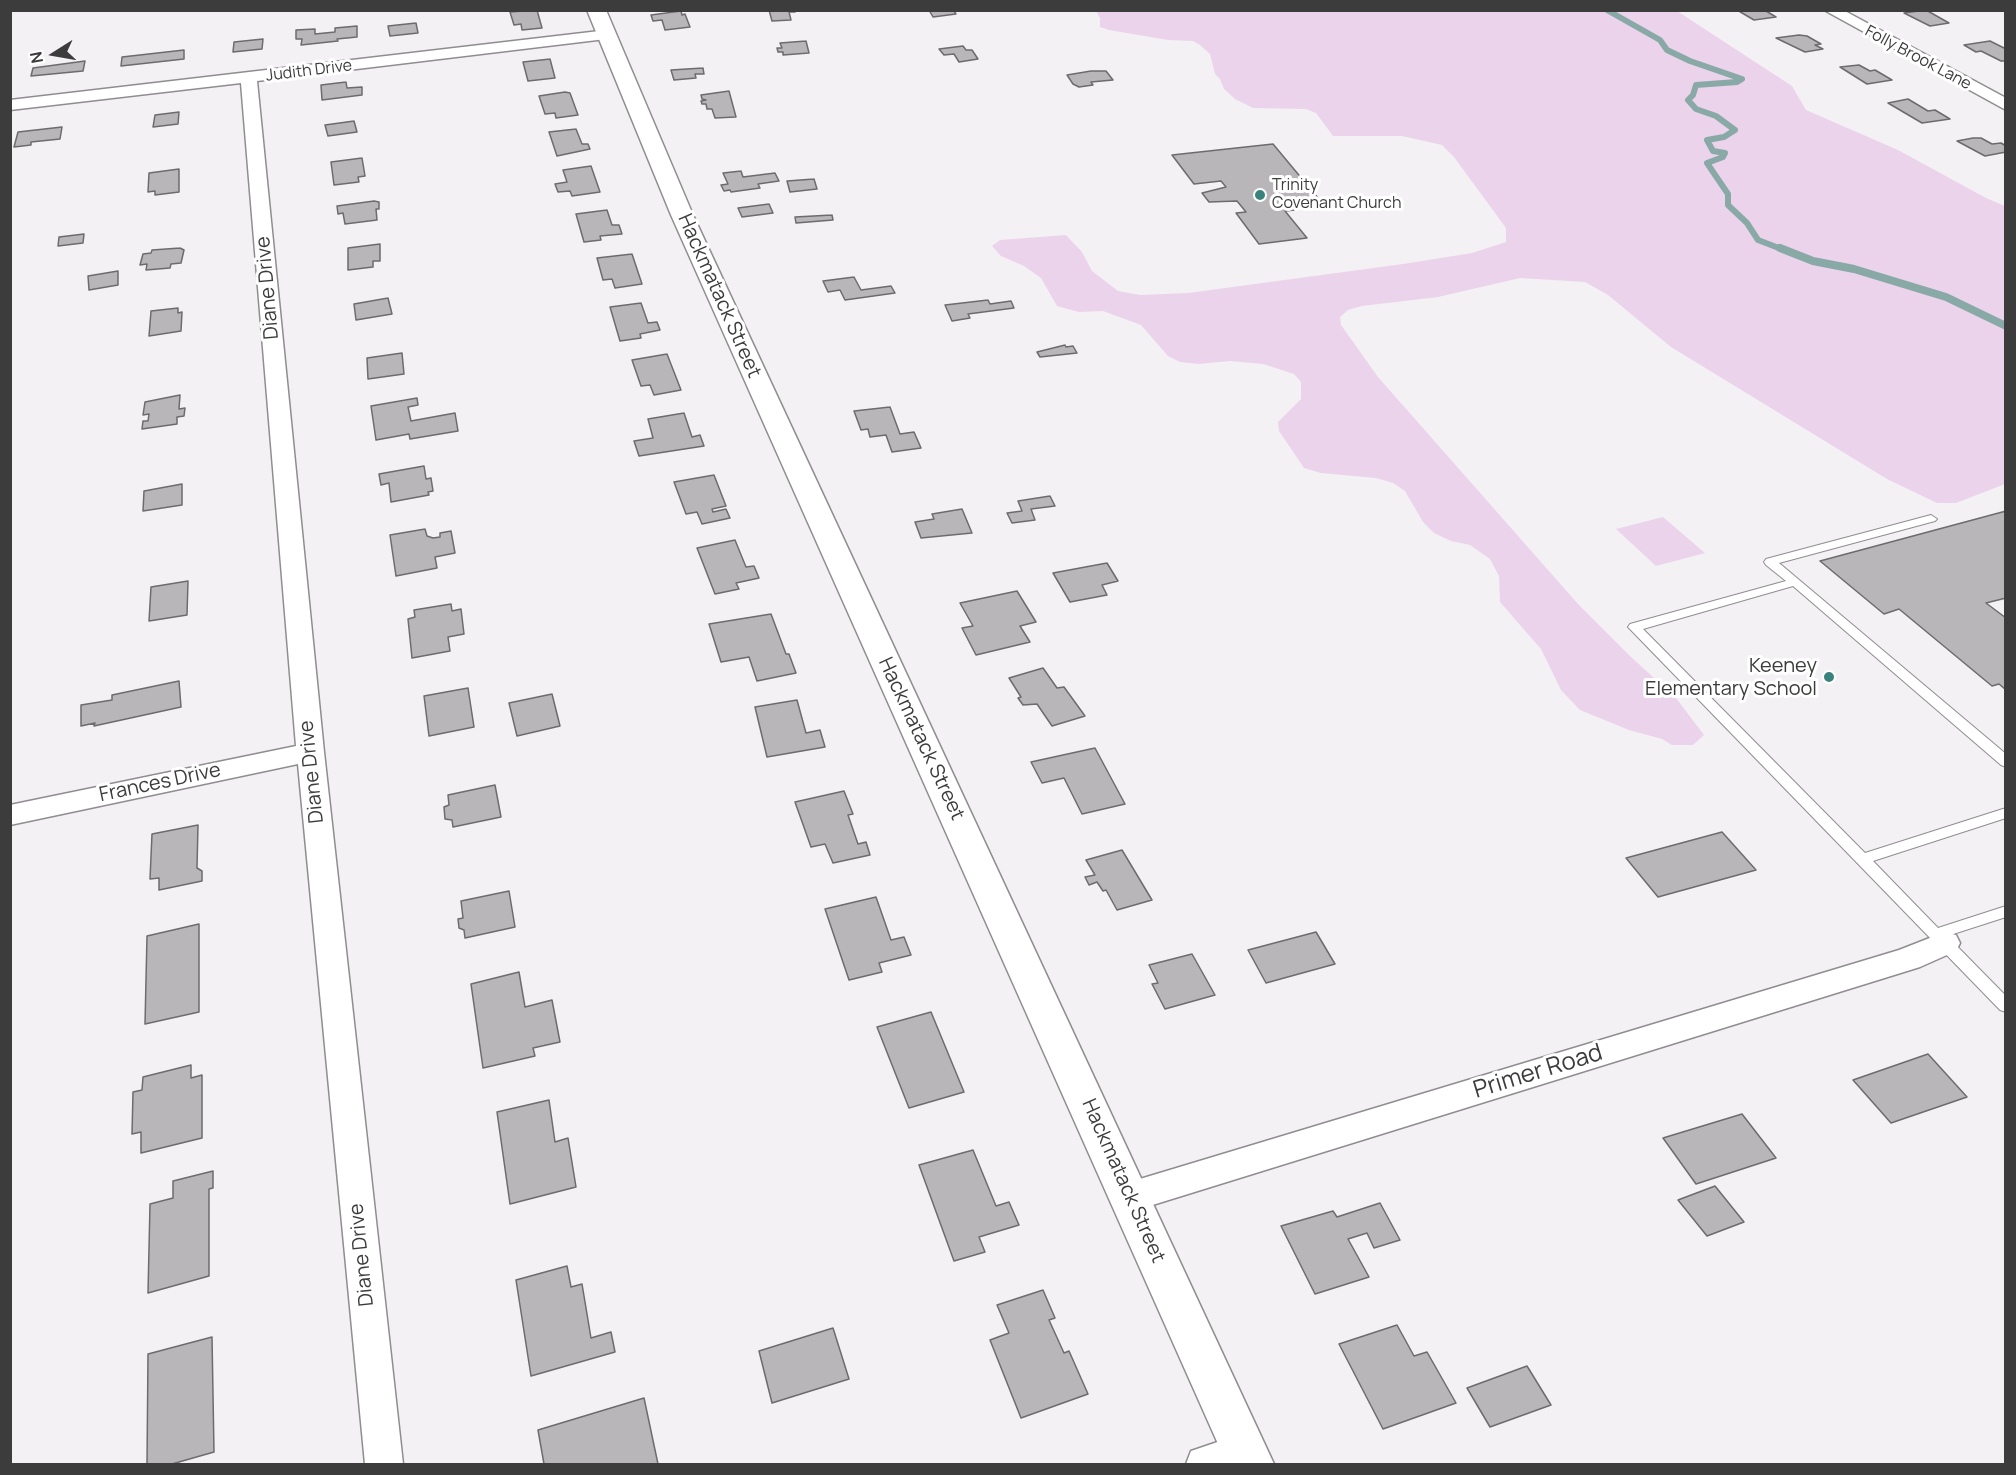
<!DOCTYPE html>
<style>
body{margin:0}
#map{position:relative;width:2016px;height:1475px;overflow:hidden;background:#f4f1f4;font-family:Manrope,sans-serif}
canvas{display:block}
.frame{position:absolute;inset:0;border:12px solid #3d3c3d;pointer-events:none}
.north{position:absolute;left:24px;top:24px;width:60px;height:60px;-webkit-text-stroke:4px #fff;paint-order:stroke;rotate:259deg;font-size:16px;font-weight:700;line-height:24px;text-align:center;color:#3d3c3d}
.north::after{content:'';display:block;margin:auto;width:21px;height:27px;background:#3d3c3d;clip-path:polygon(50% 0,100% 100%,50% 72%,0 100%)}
</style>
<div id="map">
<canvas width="2016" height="1475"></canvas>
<div class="frame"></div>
<div class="north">N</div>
</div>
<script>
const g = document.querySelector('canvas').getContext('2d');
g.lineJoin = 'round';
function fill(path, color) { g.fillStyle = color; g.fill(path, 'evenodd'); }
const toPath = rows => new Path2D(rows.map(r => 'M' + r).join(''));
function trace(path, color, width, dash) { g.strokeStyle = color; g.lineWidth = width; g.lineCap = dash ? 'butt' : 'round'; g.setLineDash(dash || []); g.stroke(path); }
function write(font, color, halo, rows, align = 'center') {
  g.font = font + ' Manrope,sans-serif'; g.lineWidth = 6; g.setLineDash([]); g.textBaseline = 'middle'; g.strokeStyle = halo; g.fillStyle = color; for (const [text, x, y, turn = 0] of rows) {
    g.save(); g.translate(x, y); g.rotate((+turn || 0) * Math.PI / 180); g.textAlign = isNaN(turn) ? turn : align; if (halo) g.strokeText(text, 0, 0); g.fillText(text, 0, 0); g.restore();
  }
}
fill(toPath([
 [1096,11,1677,11,1792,86,1806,110,1898,150,1986,198,2005,206,2005,484,1956,503,1937,503,1887,479,1671,347,1608,295,1585,282,1520,278,1438,297,1362,306,1348,310,1340,317,1341,325,1378,377,1578,604,1630,656,1676,698,1704,735,1693,745,1672,745,1662,739,1629,730,1580,710,1561,690,1541,649,1500,602,1499,576,1490,559,1470,545,1451,541,1434,533,1423,522,1405,491,1393,483,1376,478,1321,473,1304,468,1279,431,1278,422,1301,399,1301,382,1294,374,1263,364,1230,361,1198,364,1180,362,1168,356,1141,325,1103,311,1079,312,1057,306,1041,278,1024,266,1001,256,992,246,1000,240,1066,235,1082,252,1092,271,1118,291,1140,295,1188,293,1403,264,1472,253,1506,242,1506,228,1454,157,1442,145,1402,136,1333,136,1316,113,1306,109,1253,108,1235,99,1224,89,1220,79,1215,74,1210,54,1200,45,1193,41,1168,40,1109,30,1100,27,1100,18],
 [1663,517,1705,553,1656,566,1616,529]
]), '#ebd3ec');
trace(toPath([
 [1607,10,1660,40,1667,50,1690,61,1742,79,1737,82,1696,85,1693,95,1688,100,1696,109,1716,116,1735,130,1724,137,1707,140,1713,151,1725,153,1723,157,1707,163,1728,194,1728,205,1747,223,1758,240,1784,250]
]), '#89a9a7', 6);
trace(toPath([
 [1780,248,1813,261,1854,269,1946,297,2006,326]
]), '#89a9a7', 8);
const building = toPath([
 [537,10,542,28,522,30,521,24,514,25,510,12,537,10],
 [769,10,794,10,795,12,789,12,791,20,772,21,769,10],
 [929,10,960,10,960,11,954,11,956,14,933,17,929,10],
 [1737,10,1769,10,1766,11,1776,17,1754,20,1737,10],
 [1926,10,1949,23,1930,26,1904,13,1926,10],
 [681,11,682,15,685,14,690,27,665,30,662,20,653,21,651,15,681,11],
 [416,23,418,33,390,36,388,26,416,23],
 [357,26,357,37,337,39,338,41,301,45,302,39,296,39,296,30,315,29,315,34,335,32,335,28,357,26],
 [1799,35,1807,36,1821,44,1815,45,1823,49,1805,52,1776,38,1799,35],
 [263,39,262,49,233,52,234,42,263,39],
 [806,41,809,53,783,55,783,52,778,52,777,48,782,48,780,43,806,41],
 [1990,41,2006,49,2006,61,2001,61,1981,51,1976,52,1964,45,1990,41],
 [963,46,966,50,972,50,978,59,959,62,954,54,944,55,939,49,963,46],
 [184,50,184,59,121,66,122,57,184,50],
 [550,59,555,78,528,81,523,62,550,59],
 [85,61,83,71,31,76,33,68,85,61],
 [1859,65,1870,71,1875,70,1892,80,1867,84,1840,67,1859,65],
 [703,68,704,74,695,74,696,78,674,80,671,70,703,68],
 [1091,71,1106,71,1113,80,1091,82,1093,85,1079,87,1073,84,1067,75,1091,71],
 [346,82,347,88,362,87,362,95,322,100,321,85,346,82],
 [729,91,736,117,715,118,712,109,707,109,706,104,702,104,701,101,706,100,702,99,701,95,729,91],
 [565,92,570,93,578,115,556,118,555,113,545,114,539,96,565,92],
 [1908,99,1928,111,1935,110,1950,119,1922,123,1888,103,1908,99],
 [179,112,178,124,153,127,155,115,179,112],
 [354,121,357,132,328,136,325,125,354,121],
 [62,127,60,139,31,142,31,145,14,147,18,132,62,127],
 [576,129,582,144,588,144,590,149,557,156,549,132,576,129],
 [1973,138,1981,138,1992,144,2001,143,2006,146,2006,152,1985,156,1957,141,1973,138],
 [1273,144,1318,198,1309,199,1313,204,1292,206,1295,210,1285,211,1307,238,1259,244,1236,213,1246,212,1237,201,1209,202,1202,193,1226,187,1221,181,1194,184,1172,155,1273,144],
 [362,158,365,176,358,177,359,182,334,185,331,162,362,158],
 [591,166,600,192,572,196,570,191,558,192,555,184,567,182,563,170,591,166],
 [179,169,179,192,155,195,155,191,148,192,149,173,179,169],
 [741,171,743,177,775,173,779,181,758,184,760,188,731,192,730,190,724,191,721,185,728,184,723,173,741,171],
 [814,179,817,189,790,192,787,181,814,179],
 [374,201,379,202,379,209,376,209,377,220,345,224,343,213,338,214,337,206,374,201],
 [769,204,773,213,742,217,738,208,769,204],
 [607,210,612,225,619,225,622,234,600,236,601,240,584,242,576,214,607,210],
 [832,215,833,220,796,223,795,217,832,215],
 [84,234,83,243,58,246,59,237,84,234],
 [380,244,380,261,373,261,373,267,348,270,348,248,380,244],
 [180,248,184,250,181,263,171,264,170,268,146,270,147,264,140,265,143,254,151,253,152,250,180,248],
 [632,254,642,284,615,288,612,279,603,280,597,258,632,254],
 [118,271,118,285,89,290,88,276,118,271],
 [854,277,861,290,891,286,895,293,845,300,840,290,828,292,823,281,854,277],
 [388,298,392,314,356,320,354,304,388,298],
 [988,300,990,304,1011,301,1014,308,968,314,970,318,952,321,945,305,988,300],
 [641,303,648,323,657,322,660,330,640,334,641,338,620,341,610,307,641,303],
 [178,308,178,313,182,312,181,331,149,336,151,311,178,308],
 [1065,345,1066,347,1073,346,1077,353,1040,357,1037,352,1065,345],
 [402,353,404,374,368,379,367,358,402,353],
 [667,354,681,390,654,395,650,385,641,386,632,360,667,354],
 [180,395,179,409,185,408,184,416,177,417,177,424,142,429,143,421,148,421,149,414,143,415,145,402,180,395],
 [417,398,418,405,408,407,411,421,455,413,458,431,410,439,409,434,376,440,371,406,417,398],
 [890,407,900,434,914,432,921,448,892,452,886,435,870,437,868,429,861,430,854,411,890,407],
 [684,413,692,437,700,435,704,446,639,456,634,441,653,438,648,419,684,413],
 [424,466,426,479,431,478,433,491,428,492,429,495,391,502,389,483,381,485,379,474,424,466],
 [714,475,726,506,712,509,713,512,726,509,730,518,702,524,697,512,686,514,674,482,714,475],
 [182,484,182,505,143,511,144,491,182,484],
 [1050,496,1055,506,1031,509,1035,520,1012,523,1007,513,1022,511,1018,501,1050,496],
 [962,509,972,533,921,538,915,522,934,519,932,514,962,509],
 [2006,511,2006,598,1986,603,2006,618,2006,690,1999,684,1992,686,1899,609,1884,614,1820,561,2006,511],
 [425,529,427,536,433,538,440,537,440,533,451,531,455,553,435,557,437,568,396,576,390,535,425,529],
 [735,540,746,567,754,566,759,578,736,583,739,589,715,594,697,548,735,540],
 [1107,563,1118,581,1102,585,1107,595,1070,602,1053,573,1107,563],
 [188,581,187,615,149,621,151,587,188,581],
 [1017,591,1036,622,1020,626,1030,642,976,655,962,628,973,626,960,603,1017,591],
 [451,604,452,611,461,609,464,634,448,637,450,651,412,658,408,619,415,617,414,610,451,604],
 [771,614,786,654,789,654,796,673,757,681,749,657,721,662,709,624,771,614],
 [1043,668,1057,688,1064,687,1085,716,1052,726,1037,704,1023,705,1018,698,1021,697,1009,678,1043,668],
 [179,681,181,707,94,726,95,723,81,726,81,705,112,700,112,695,179,681],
 [468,688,474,727,429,736,424,696,468,688],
 [552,694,560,726,517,736,509,703,552,694],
 [797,700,806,733,820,730,825,747,767,757,755,707,797,700],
 [1095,748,1125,804,1082,814,1064,778,1042,783,1031,762,1095,748],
 [495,785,501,817,453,827,452,820,445,819,444,807,449,805,448,795,495,785],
 [844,791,853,814,848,815,858,844,866,842,870,855,833,863,825,844,811,847,795,802,844,791],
 [198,825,197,868,202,871,202,881,159,890,159,878,150,879,152,834,198,825],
 [1722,832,1756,870,1658,897,1626,858,1722,832],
 [1122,850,1152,900,1117,910,1106,890,1103,891,1097,882,1089,885,1085,877,1095,875,1086,860,1122,850],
 [509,891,515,927,465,938,464,930,459,928,458,919,463,918,461,901,509,891],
 [876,897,891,940,904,937,911,955,879,963,882,972,849,980,825,909,876,897],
 [199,924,199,1012,145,1024,147,936,199,924],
 [1316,932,1335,964,1266,983,1248,950,1316,932],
 [1192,954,1215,995,1165,1009,1152,984,1158,983,1149,965,1192,954],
 [519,972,525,1007,552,1000,560,1042,533,1048,535,1056,483,1068,471,984,519,972],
 [931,1012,964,1092,909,1108,877,1027,931,1012],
 [1928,1054,1967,1097,1891,1123,1853,1080,1928,1054],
 [191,1065,191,1078,202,1075,202,1138,141,1153,141,1132,132,1134,133,1092,142,1090,143,1077,191,1065],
 [549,1100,555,1142,568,1138,576,1187,510,1204,497,1112,549,1100],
 [1742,1114,1776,1158,1696,1184,1663,1138,1742,1114],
 [973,1150,996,1206,1009,1202,1019,1225,979,1237,985,1252,954,1261,919,1165,973,1150],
 [213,1171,213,1188,209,1189,209,1276,148,1293,150,1204,173,1198,173,1181,213,1171],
 [1715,1186,1744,1222,1707,1236,1678,1200,1715,1186],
 [1380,1203,1400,1240,1374,1248,1367,1233,1348,1239,1369,1277,1315,1294,1281,1226,1333,1211,1337,1217,1380,1203],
 [567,1266,571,1287,582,1284,591,1338,611,1332,615,1352,531,1376,516,1280,567,1266],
 [1043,1290,1055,1318,1049,1320,1064,1353,1069,1351,1088,1394,1021,1418,990,1340,1009,1333,997,1305,1043,1290],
 [1397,1325,1414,1356,1427,1352,1456,1403,1383,1429,1339,1344,1397,1325],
 [833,1328,849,1379,772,1403,759,1351,833,1328],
 [212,1337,214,1452,172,1464,147,1464,148,1354,212,1337],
 [1527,1366,1551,1405,1490,1427,1467,1388,1527,1366],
 [644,1398,658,1464,544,1464,538,1430,644,1398]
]);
fill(building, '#b9b6b9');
trace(building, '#6e6b6e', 1.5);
const lane = toPath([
 [1931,515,1937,519,1935,521,1779,563,2006,754,2006,767,2001,765,1793,586,1643,629,1865,853,2006,808,2006,818,1873,861,1938,928,2006,906,2006,917,1947,936,2006,996,2006,1012,2000,1010,1628,627,1630,624,1786,581,1766,565,1764,562,1766,559,1931,515]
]);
const street = toPath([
 [1824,10,1843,10,2006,98,2006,110,1824,10],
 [608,30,616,35,614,38,257,81,324,752,403,1464,365,1464,298,764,10,825,10,805,296,746,241,83,10,110,10,100,608,30],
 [1945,932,1956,935,1960,943,1956,951,1920,967,1130,1212,1118,1207,1113,1197,1118,1187,1130,1182,1899,950,1945,932],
 [1244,1433,1258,1438,1263,1451,1258,1464,1186,1464,1191,1451,1244,1433]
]);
const secondary = toPath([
 [587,10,606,10,693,215,1274,1464,1227,1464,671,215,587,10]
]);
trace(lane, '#908d90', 2);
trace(street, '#908d90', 3);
trace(secondary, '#908d90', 3);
fill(lane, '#fff');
fill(street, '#fff');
fill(secondary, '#fff');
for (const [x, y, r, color] of [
 [1260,195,6,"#3a827d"],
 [1829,677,6,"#3a827d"]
]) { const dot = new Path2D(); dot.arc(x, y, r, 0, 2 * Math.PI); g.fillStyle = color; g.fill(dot); trace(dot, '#fff', 2); }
write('16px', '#3d3c3d', '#fff', [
 ["Folly Brook Lane",1918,58,28],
 ["Judith Drive",309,71,-7]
]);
write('16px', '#3d3c3d', '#fff', [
 ["Trinity",1272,186],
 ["Covenant Church",1272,204]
], 'left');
write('20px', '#3d3c3d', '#fff', [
 ["Diane Drive",268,288,-95],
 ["Hackmatack Street",719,296,66],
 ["Hackmatack Street",921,739,65],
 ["Diane Drive",312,772,-96],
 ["Frances Drive",160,783,-12],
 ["Hackmatack Street",1123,1181,66],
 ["Diane Drive",362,1255,-96]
]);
write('20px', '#3d3c3d', '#fff', [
 ["Keeney",1817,666],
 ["Elementary School",1817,689]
], 'right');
write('24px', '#3d3c3d', '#fff', [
 ["Primer Road",1538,1072,-17]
]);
</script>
